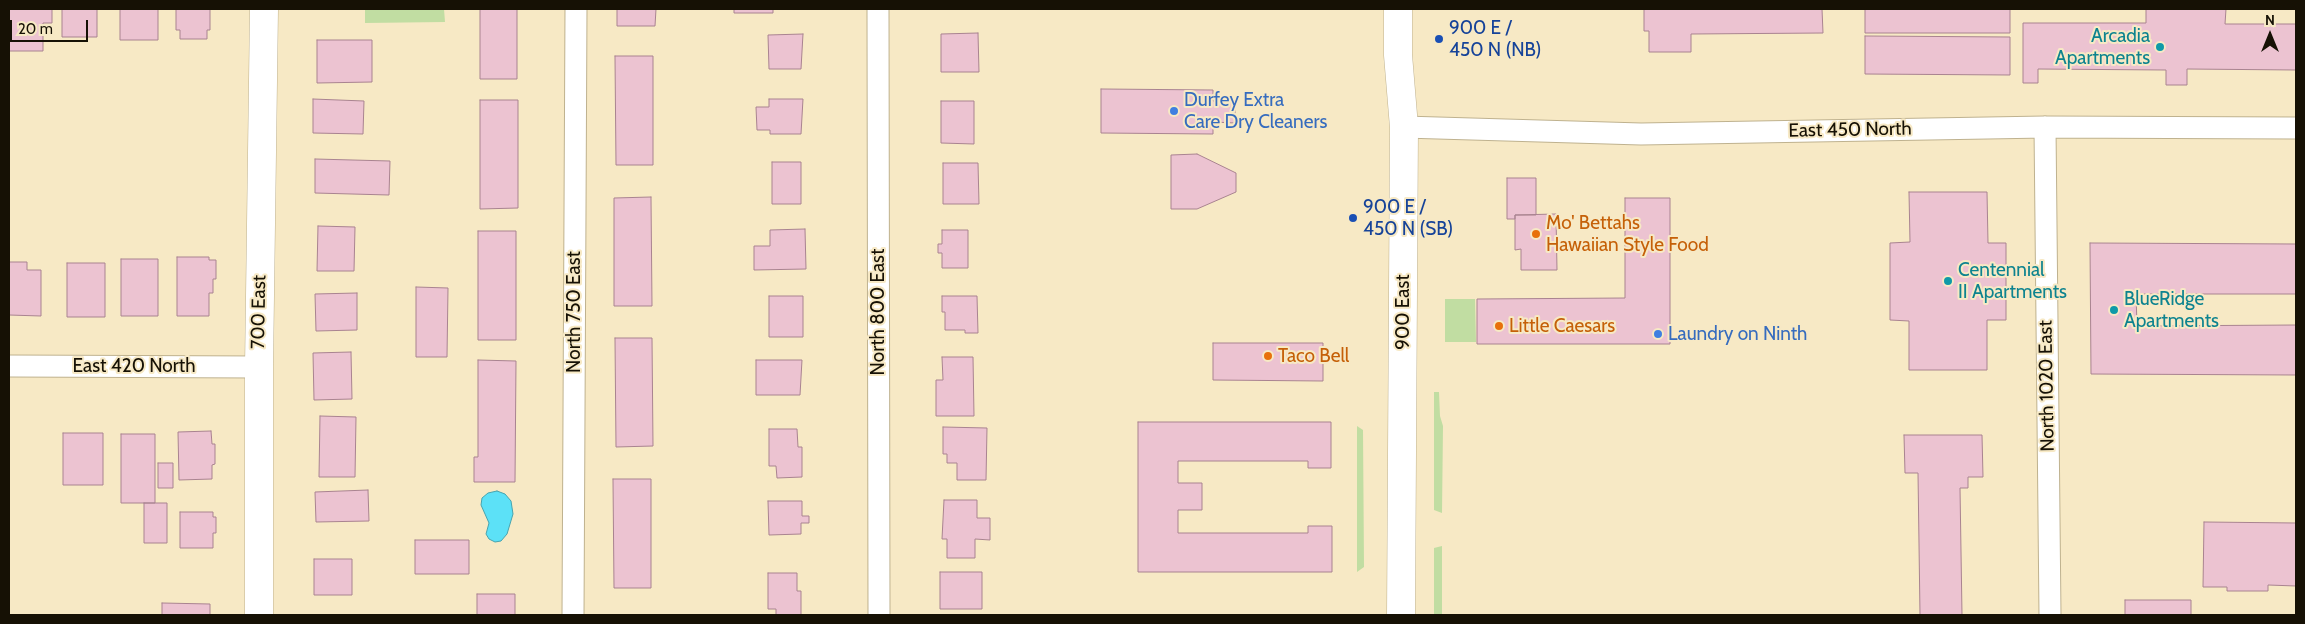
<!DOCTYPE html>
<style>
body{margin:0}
#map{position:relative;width:2305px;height:624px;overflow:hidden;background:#f7e9c5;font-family:Cabin,sans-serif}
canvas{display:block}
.frame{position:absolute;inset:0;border:10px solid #161105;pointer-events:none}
.north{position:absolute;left:2245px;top:10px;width:50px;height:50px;-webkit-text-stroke:4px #f7e9c5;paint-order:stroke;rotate:0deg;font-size:14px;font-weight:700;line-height:20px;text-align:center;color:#161105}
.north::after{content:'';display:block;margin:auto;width:18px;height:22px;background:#161105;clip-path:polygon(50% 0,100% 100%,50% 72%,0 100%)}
.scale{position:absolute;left:10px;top:20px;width:78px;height:22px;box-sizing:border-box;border:2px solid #161105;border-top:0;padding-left:6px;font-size:15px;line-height:18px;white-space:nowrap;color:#161105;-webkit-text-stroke:4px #f7e9c5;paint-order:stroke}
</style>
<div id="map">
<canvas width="2305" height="624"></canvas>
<div class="frame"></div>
<div class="north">N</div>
<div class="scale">20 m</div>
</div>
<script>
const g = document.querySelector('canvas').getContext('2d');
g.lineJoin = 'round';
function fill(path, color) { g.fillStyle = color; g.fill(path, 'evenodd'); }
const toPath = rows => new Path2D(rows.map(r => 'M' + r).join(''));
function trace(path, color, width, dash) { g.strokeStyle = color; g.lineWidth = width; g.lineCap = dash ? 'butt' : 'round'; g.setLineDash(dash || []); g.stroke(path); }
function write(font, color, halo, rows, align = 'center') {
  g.font = font + ' Cabin,sans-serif'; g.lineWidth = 4; g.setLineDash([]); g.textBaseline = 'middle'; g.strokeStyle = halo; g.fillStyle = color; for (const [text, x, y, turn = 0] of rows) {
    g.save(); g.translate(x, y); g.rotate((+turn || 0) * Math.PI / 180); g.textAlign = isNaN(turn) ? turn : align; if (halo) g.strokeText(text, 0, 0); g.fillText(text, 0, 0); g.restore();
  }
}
fill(toPath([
 [365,9,444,9,445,22,365,23],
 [1445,299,1475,299,1476,342,1445,342],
 [1434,392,1439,392,1440,416,1443,426,1442,513,1434,510],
 [1357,426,1363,430,1364,567,1357,572],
 [1442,546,1442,615,1434,615,1434,548]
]), '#c1dda2');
const water = toPath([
 [497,491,505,494,511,501,513,514,507,534,501,541,495,542,489,539,486,534,489,523,481,505,482,498,488,493,497,491]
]);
fill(water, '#5ce1f7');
trace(water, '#47a3ae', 1);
const building = toPath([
 [9,9,52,9,52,23,43,23,43,51,9,51,9,9],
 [62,9,97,9,97,37,62,37,62,9],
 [120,9,158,9,158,40,120,40,120,9],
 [176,9,210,9,210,30,207,30,207,39,180,39,180,30,176,30,176,9],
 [480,9,517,9,517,79,480,79,480,9],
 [617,9,656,9,655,26,617,26,617,9],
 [734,9,773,9,773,13,734,13,734,9],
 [1644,9,1822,9,1823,33,1691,34,1691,52,1649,52,1649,31,1644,31,1644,9],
 [1865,9,2010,9,2010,33,1865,33,1865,9],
 [2146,9,2226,9,2225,24,2296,24,2296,70,2187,69,2187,85,2166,85,2166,70,2038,69,2038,83,2023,83,2023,23,2146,23,2146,9],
 [978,33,979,72,941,72,941,34,978,33],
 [803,34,801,69,769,69,768,35,803,34],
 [1865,36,2010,37,2010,75,1865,74,1865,36],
 [317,40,372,40,372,82,317,83,317,40],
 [615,56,653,56,653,165,616,165,615,56],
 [1101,89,1213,90,1213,101,1235,102,1235,123,1213,122,1213,134,1101,133,1101,89],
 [313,99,364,101,363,134,313,133,313,99],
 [769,99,803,99,801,134,770,134,770,130,757,130,756,107,769,107,769,99],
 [480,100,518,100,518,208,480,209,480,100],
 [941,101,974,101,974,144,941,143,941,101],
 [1197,154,1236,173,1236,192,1197,209,1171,209,1171,155,1197,154],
 [315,159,390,161,389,195,315,193,315,159],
 [772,162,801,162,801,204,772,204,772,162],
 [943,163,978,163,979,204,943,204,943,163],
 [1507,178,1536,178,1536,215,1515,215,1515,219,1507,219,1507,178],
 [1909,192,1987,192,1988,243,2006,243,2006,320,1987,320,1987,370,1909,370,1909,321,1890,320,1890,243,1910,242,1909,192],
 [651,197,652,306,614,306,614,198,651,197],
 [1625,198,1670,198,1670,344,1477,344,1477,299,1625,298,1625,198],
 [1556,214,1557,270,1521,270,1521,249,1515,250,1515,215,1556,214],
 [318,226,355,227,354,271,317,271,318,226],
 [805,229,806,269,754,270,754,246,770,246,770,230,805,229],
 [942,230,968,230,968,268,942,268,942,253,938,253,938,244,942,244,942,230],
 [478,231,516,231,516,340,478,340,478,231],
 [2090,243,2296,244,2296,294,2136,294,2137,326,2296,325,2296,375,2091,374,2090,243],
 [177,257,209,257,209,260,216,260,216,279,213,279,213,293,209,293,209,316,177,316,177,257],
 [121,259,158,259,158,316,121,316,121,259],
 [9,262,27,262,27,270,41,270,41,316,9,315,9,262],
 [67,263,105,263,105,317,67,317,67,263],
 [416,287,448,288,447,357,416,357,416,287],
 [357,293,357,330,316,331,315,294,357,293],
 [769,296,803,296,803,337,769,337,769,296],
 [942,296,977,296,978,333,965,333,965,330,945,330,945,312,942,312,942,296],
 [615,338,652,338,653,446,616,447,615,338],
 [1213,343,1323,343,1323,381,1213,380,1213,343],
 [351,352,352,399,314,400,313,353,351,352],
 [942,357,973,357,974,416,936,416,936,380,943,380,942,357],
 [478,360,516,361,515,482,474,482,474,457,478,457,478,360],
 [756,360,802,360,800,395,756,395,756,360],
 [320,416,356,417,355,477,319,477,320,416],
 [1138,422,1331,422,1331,468,1308,468,1308,461,1178,461,1178,483,1202,483,1202,510,1178,510,1178,533,1308,533,1308,526,1332,526,1332,572,1138,572,1138,422],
 [943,427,987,428,986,480,957,480,957,463,947,463,947,454,943,454,943,427],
 [769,429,797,429,798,447,802,447,802,477,777,478,776,466,769,466,769,429],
 [211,431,212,444,215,444,215,464,212,465,212,479,179,480,178,432,211,431],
 [63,433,103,433,103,485,63,485,63,433],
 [121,434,155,434,155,503,121,503,121,434],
 [1904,435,1982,435,1983,477,1968,477,1968,488,1960,488,1962,615,1920,615,1918,473,1905,473,1904,435],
 [158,463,173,463,173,488,158,488,158,463],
 [613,479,651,479,651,588,614,588,613,479],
 [368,490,369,521,316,522,315,492,368,490],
 [944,500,977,500,977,518,990,518,990,540,975,539,975,558,947,558,947,539,942,539,944,500],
 [768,501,802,501,802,516,809,516,809,523,801,523,801,534,769,535,768,501],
 [144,503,167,503,167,543,144,543,144,503],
 [180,512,213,512,213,517,216,517,216,533,213,533,213,548,180,548,180,512],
 [2204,522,2296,523,2296,586,2268,585,2268,591,2227,591,2227,587,2203,587,2204,522],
 [415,540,469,540,469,574,415,574,415,540],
 [314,559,352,559,352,595,314,595,314,559],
 [940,572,982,572,982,609,940,609,940,572],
 [768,573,797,573,797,591,801,591,801,615,776,615,776,609,768,609,768,573],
 [477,594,515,594,515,615,477,615,477,594],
 [2125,600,2191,600,2191,615,2125,615,2125,600],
 [162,603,210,604,210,615,162,615,162,603]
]);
fill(building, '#ecc3d1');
trace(building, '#a98390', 1);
const street = toPath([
 [878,9,879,615],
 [1404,127,1641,134,2045,127,2296,128],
 [2045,127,2050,615],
 [9,366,259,367],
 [573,615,576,9]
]);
const secondary = toPath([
 [1398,9,1398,55,1404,127,1401,615],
 [259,615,259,367,264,9]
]);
trace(street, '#bfb28f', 23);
trace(secondary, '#bfb28f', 29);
trace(street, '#fff', 21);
trace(secondary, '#fff', 28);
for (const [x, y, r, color] of [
 [1439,39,5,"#1a4fb4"],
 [2160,47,5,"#0f9aa8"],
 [1174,111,5,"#3f7fe0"],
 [1353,218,5,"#1a4fb4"],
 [1536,234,5,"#e8710a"],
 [1948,281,5,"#0f9aa8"],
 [2114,310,5,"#0f9aa8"],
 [1499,326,5,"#e8710a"],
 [1658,334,5,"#3f7fe0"],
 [1268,356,5,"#e8710a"]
]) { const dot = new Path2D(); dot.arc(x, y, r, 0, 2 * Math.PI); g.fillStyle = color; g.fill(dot); trace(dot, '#f7e9c5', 2); }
write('19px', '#164399', '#f7e9c5', [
 ["900 E /",1449,28],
 ["450 N (NB)",1449,50],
 ["900 E /",1363,207],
 ["450 N (SB)",1363,229]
], 'left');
write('19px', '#0d838f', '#f7e9c5', [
 ["Arcadia",2150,36,"right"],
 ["Apartments",2150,58,"right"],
 ["Centennial",1958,270],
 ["II Apartments",1958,292],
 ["BlueRidge",2124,299],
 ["Apartments",2124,321]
], 'left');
write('19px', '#366cbe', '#f7e9c5', [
 ["Durfey Extra",1184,100],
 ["Care Dry Cleaners",1184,122],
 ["Laundry on Ninth",1668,334]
], 'left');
write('19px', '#161105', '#f7e9c5', [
 ["East 450 North",1850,130,-1],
 ["700 East",259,312,-89],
 ["North 750 East",574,312,-90],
 ["North 800 East",878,312,-90],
 ["900 East",1403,312,-90],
 ["East 420 North",134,366],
 ["North 1020 East",2047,386,-91]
]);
write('19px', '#c56008', '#f7e9c5', [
 ["Mo' Bettahs",1546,223],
 ["Hawaiian Style Food",1546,245],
 ["Little Caesars",1509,326],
 ["Taco Bell",1278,356]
], 'left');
</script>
